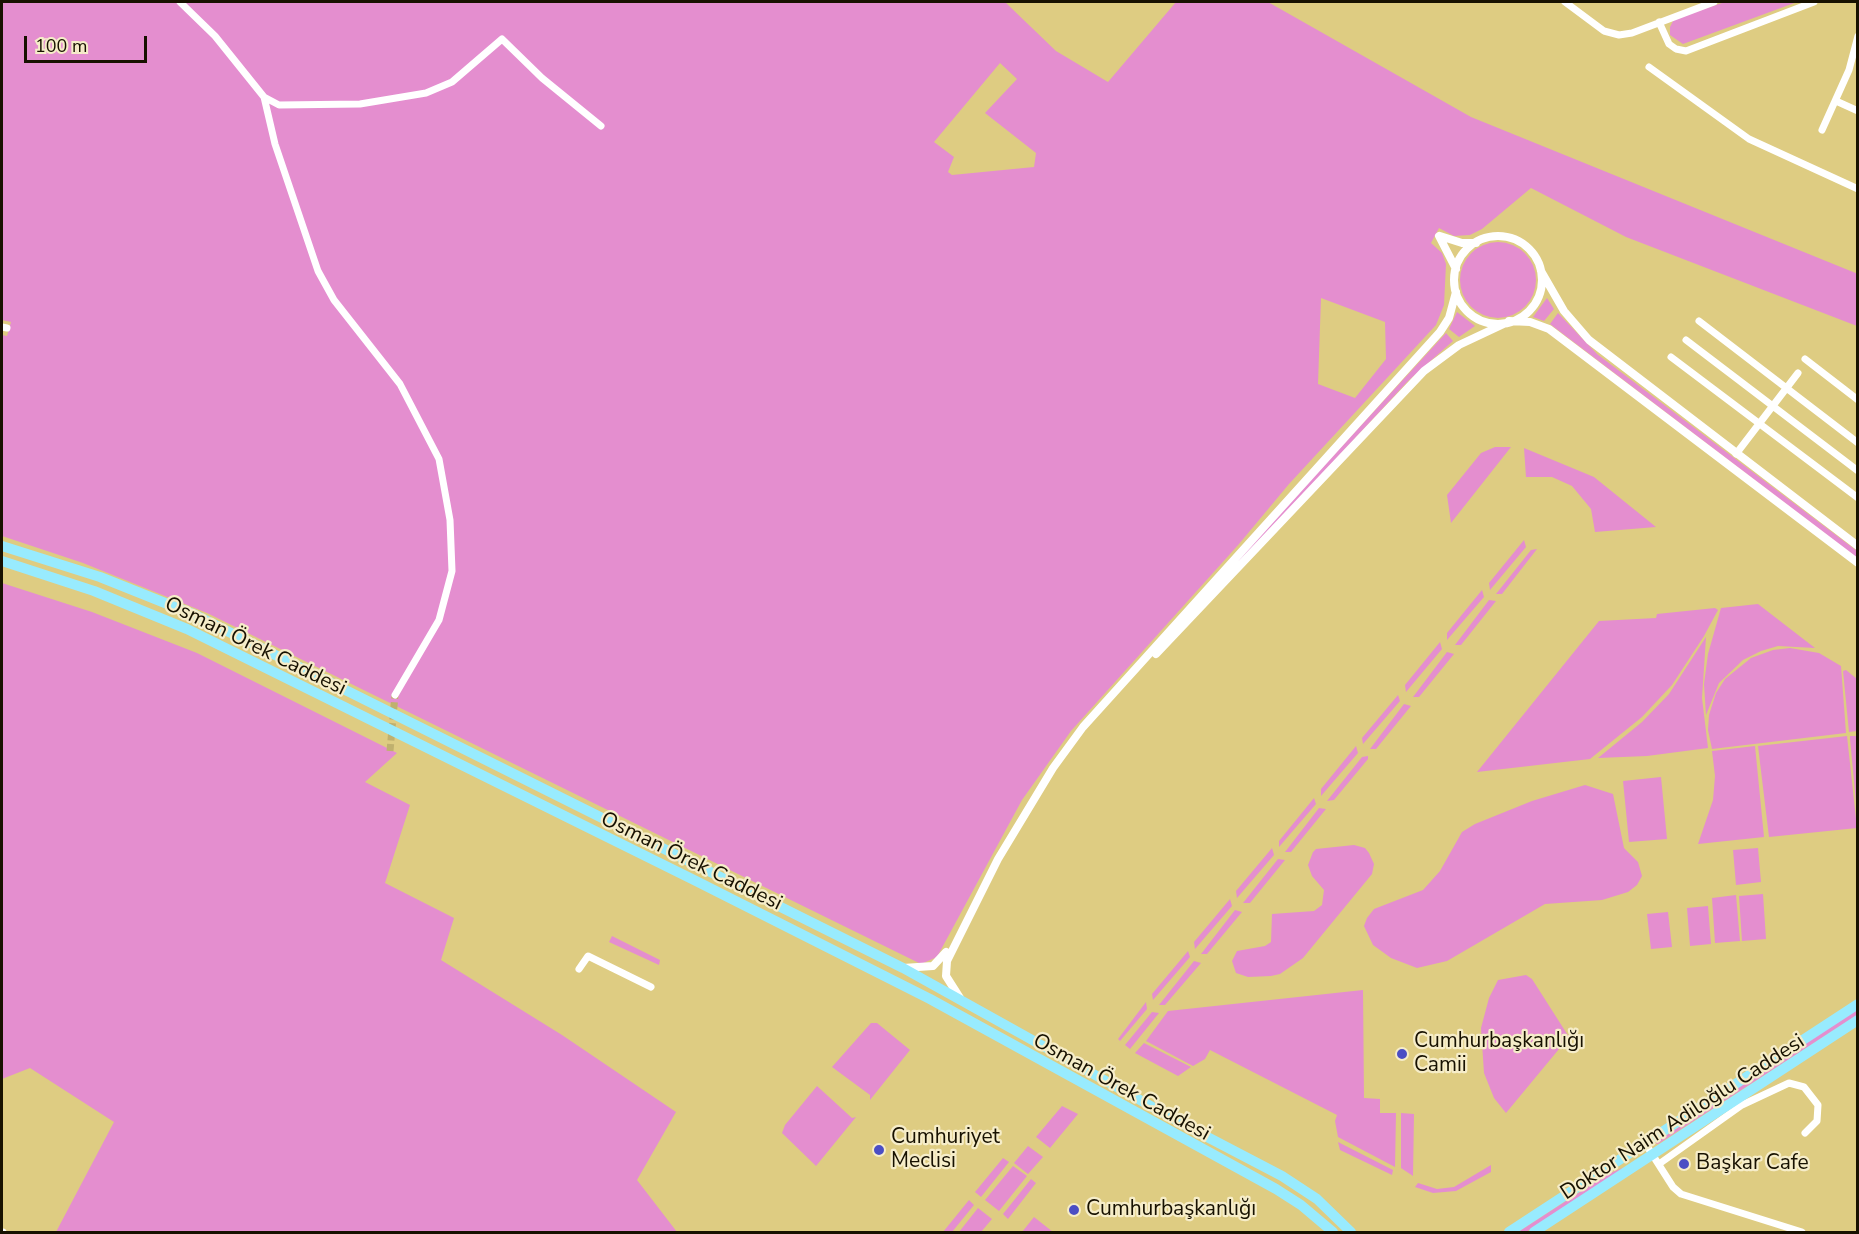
<!DOCTYPE html>
<meta charset="utf-8">
<style>
body{margin:0}
#map{position:relative;width:1859px;height:1234px;overflow:hidden;background:#decc82;font-family:"Nunito Sans",sans-serif}
canvas{display:block}
.frame{position:absolute;inset:0;border:3px solid #171100;pointer-events:none}
.scale{position:absolute;left:24px;top:36px;width:123px;height:27px;box-sizing:border-box;border:3px solid #171100;border-top:0;padding-left:8px;font-size:18px;line-height:21px;white-space:nowrap;color:#171100;-webkit-text-stroke:4px #f6edc9;paint-order:stroke}
</style>
<div id="map">
<canvas width="1859" height="1234"></canvas>
<div class="frame"></div>
<div class="scale">100 m</div>
</div>
<script>
const g = document.querySelector('canvas').getContext('2d');
g.lineJoin = 'round';
function fill(path, color) { g.fillStyle = color; g.fill(path, 'evenodd'); }
const toPath = rows => new Path2D(rows.map(r => 'M' + r).join(''));
function trace(path, color, width, dash) { g.strokeStyle = color; g.lineWidth = width; g.lineCap = dash ? 'butt' : 'round'; g.setLineDash(dash || []); g.stroke(path); }
function write(font, color, halo, rows, align = 'center') {
  g.font = font + ' "Nunito Sans",sans-serif'; g.lineWidth = 4.5; g.setLineDash([]); g.textBaseline = 'middle'; g.strokeStyle = halo; g.fillStyle = color; for (const [text, x, y, turn = 0] of rows) {
    g.save(); g.translate(x, y); g.rotate((+turn || 0) * Math.PI / 180); g.textAlign = isNaN(turn) ? turn : align; if (halo) g.strokeText(text, 0, 0); g.fillText(text, 0, 0); g.restore();
  }
}
fill(toPath([
 [2,2,1005,2,1056,51,1108,82,1176,2,1268,2,1471,117,1858,274,1857,326,1626,237,1531,188,1482,229,1470,235,1454,236,1439,228,1431,243,1442,253,1446,264,1444,305,1436,325,1289,484,1239,544,1071,731,1022,800,937,957,921,964,207,613,83,563,2,536,2,335,7,336,11,322,2,320],
 [1000,63,1017,79,985,113,1036,153,1034,167,952,175,948,172,954,157,934,142],
 [1321,298,1385,322,1386,359,1355,398,1318,384],
 [1725,2,1797,2,1683,44,1670,35,1670,27,1674,19],
 '1460 280a38 38 0 1 1 76 0a38 38 0 1 1-76 0Z',
 [1547,298,1554,309,1544,321,1533,317],
 [1457,312,1475,326,1459,337,1449,329],
 [1558,313,1597,354,1857,551,1857,558,1550,324],
 [1446,333,1453,341,1408,381,1187,620,1184,618],
 [1495,447,1511,447,1451,523,1447,495,1481,453],
 [1524,448,1594,477,1656,527,1595,532,1591,509,1572,486,1552,477,1526,477],
 [1524,540,1526,547,1490,590,1489,583],
 [1537,549,1502,594,1496,594,1531,550],
 [2,583,92,612,197,653,397,753,365,782,410,805,385,883,454,918,441,960,562,1035,676,1112,637,1180,677,1232,56,1232,114,1122,30,1068,2,1079],
 [1482,590,1484,597,1447,640,1447,633],
 [1489,600,1496,601,1461,645,1455,645],
 [1758,604,1815,648,1778,646,1761,651,1743,660,1719,683,1706,715,1704,684,1708,654,1721,608],
 [1715,608,1718,610,1704,636,1672,685,1642,717,1590,759,1477,772,1599,621,1656,618,1657,614],
 [1706,637,1702,698,1708,748,1647,756,1598,758,1642,722,1669,694],
 [1440,642,1442,649,1406,692,1405,685],
 [1790,648,1819,653,1841,666,1846,733,1712,749,1708,730,1709,715,1716,693,1725,679,1751,658,1773,650],
 [1447,652,1454,654,1419,697,1413,697],
 [1846,670,1857,679,1857,731,1849,732,1843,671],
 [1398,695,1400,701,1363,744,1362,738],
 [1404,704,1411,706,1376,749,1370,749],
 [1847,736,1857,828,1769,837,1758,746],
 [1850,736,1857,736,1857,813,1850,739],
 [1356,746,1358,753,1321,796,1321,789],
 [1755,746,1764,837,1698,844,1713,800,1715,776,1712,751],
 [1368,756,1368,759,1334,800,1327,801,1362,757],
 [1661,777,1667,839,1629,842,1623,781],
 [1585,785,1613,794,1624,848,1638,862,1642,876,1637,885,1628,892,1602,900,1545,904,1447,961,1417,968,1391,958,1373,945,1364,926,1367,918,1374,909,1423,890,1440,871,1462,832,1475,824,1532,801],
 [1314,798,1316,804,1279,847,1279,841],
 [1319,808,1326,809,1291,852,1285,852],
 [1354,845,1365,848,1369,853,1374,864,1372,874,1303,958,1280,974,1271,976,1248,977,1236,973,1232,961,1237,951,1265,946,1271,942,1272,914,1314,911,1322,905,1324,890,1312,876,1308,865,1313,852,1316,849],
 [1272,848,1274,855,1237,898,1236,891],
 [1758,848,1761,882,1736,885,1733,850],
 [1278,859,1285,860,1250,903,1243,903],
 [1763,894,1766,939,1742,941,1739,896],
 [1736,895,1740,941,1715,943,1712,898],
 [1230,899,1232,906,1195,949,1194,942],
 [1708,906,1711,944,1690,946,1687,908],
 [1235,910,1242,912,1207,954,1201,954],
 [1668,912,1672,947,1651,949,1647,914],
 [612,936,660,960,659,965,609,942],
 [1188,951,1190,957,1153,1000,1152,994],
 [1194,961,1201,963,1165,1005,1159,1005],
 [1526,975,1532,979,1569,1037,1506,1113,1494,1098,1484,1073,1481,1028,1489,998,1498,980],
 [1363,990,1364,1098,1380,1099,1380,1113,1396,1113,1395,1167,1338,1137,1335,1121,1337,1115,1210,1050,1205,1059,1193,1066,1146,1041,1168,1011],
 [1146,1002,1147,1009,1120,1041,1118,1039],
 [1857,1009,1857,1015,1658,1144,1655,1143],
 [1152,1012,1159,1013,1130,1049,1125,1045],
 [871,1023,877,1023,910,1050,870,1100,870,1095,832,1067],
 [1144,1043,1191,1067,1178,1076,1135,1053],
 [817,1086,852,1118,856,1117,816,1166,782,1133,785,1125],
 [1062,1106,1078,1114,1050,1148,1036,1137],
 [1401,1113,1414,1114,1413,1176,1401,1168],
 [1338,1142,1393,1170,1392,1175,1340,1150],
 [1028,1146,1043,1157,1028,1174,1014,1163],
 [1003,1158,1009,1162,981,1197,975,1192],
 [1491,1165,1491,1172,1456,1191,1433,1193,1415,1187,1418,1183,1437,1189,1454,1187],
 [1013,1166,1027,1176,999,1211,985,1200],
 [1625,1167,1526,1232,1518,1232,1608,1174],
 [1031,1179,1036,1183,1008,1219,1003,1214],
 [969,1200,974,1205,952,1232,943,1232],
 [978,1208,992,1219,981,1232,959,1232],
 [1034,1217,1053,1232,1022,1232]
]), '#e48ecf');
trace(toPath([
 [390,751,395,695]
]), '#c0b06e', 7, [7, 3.5]);
trace(toPath([
 [180,2,215,36,264,97,279,105,360,104,426,93,452,82,502,39,542,78,601,126],
 [1565,2,1604,31,1619,35,1632,33,1714,2],
 [1659,22,1669,44,1676,49,1686,51,1814,2],
 [1649,67,1749,139,1858,189],
 [264,97,275,144,318,271,334,300,400,384,439,459,450,520,452,571,439,620,395,695],
 [1836,101,1858,111],
 [1822,130,1849,70,1858,36],
 [1699,321,1858,443],
 [2,327,7,328],
 [1686,340,1858,471],
 [1671,357,1858,498],
 [1805,359,1858,400],
 [1736,454,1798,373],
 [579,969,588,956,651,987],
 [1645,1143,1673,1187,1681,1194,1802,1232],
 [1659,1164,1742,1105,1789,1083,1804,1087,1818,1105,1817,1121,1805,1133],
 [2,1232,3,1232]
]), '#fff', 7);
trace(toPath([
 [1439,236,1456,269],
 [1440,236,1462,243,1476,243],
 '1454 280a44 44 0 1 1 88 0a44 44 0 1 1-88 0Z',
 [1541,271,1564,311,1589,340,1858,546],
 [1509,321,1530,322,1549,329,1858,563],
 [1156,654,1424,371,1459,345,1508,322],
 [903,968,933,966,946,952],
 [960,998,946,976,947,961,998,859,1053,768,1083,727,1440,332,1449,318,1456,292]
]), '#fff', 8);
trace(toPath([
 [2,546,100,577,195,615,903,968,1192,1129,1282,1176,1317,1199,1351,1232],
 [2,561,94,591,187,629,696,881,930,999,1276,1189,1301,1205,1333,1232],
 [1509,1232,1858,1004],
 [1534,1232,1858,1020]
]), '#98ebfe', 10);
for (const [x, y, r, color] of [
 [1402,1054,6,"#4b4ec4"],
 [879,1150,6,"#4b4ec4"],
 [1684,1164,6,"#4b4ec4"],
 [1074,1210,6,"#4b4ec4"]
]) { const dot = new Path2D(); dot.arc(x, y, r, 0, 2 * Math.PI); g.fillStyle = color; g.fill(dot); trace(dot, '#f6edc9', 2); }
write('21px', '#171100', '#f6edc9', [
 ["Osman Örek Caddesi",255,647,26],
 ["Osman Örek Caddesi",691,862,26],
 ["Osman Örek Caddesi",1121,1088,29],
 ["Doktor Naim Adiloğlu Caddesi",1683,1118,-33]
]);
write('21px', '#171100', '#f6edc9', [
 ["Cumhurbaşkanlığı",1414,1042],
 ["Camii",1414,1066],
 ["Cumhuriyet",891,1138],
 ["Meclisi",891,1162],
 ["Başkar Cafe",1696,1164],
 ["Cumhurbaşkanlığı",1086,1210]
], 'left');
</script>
